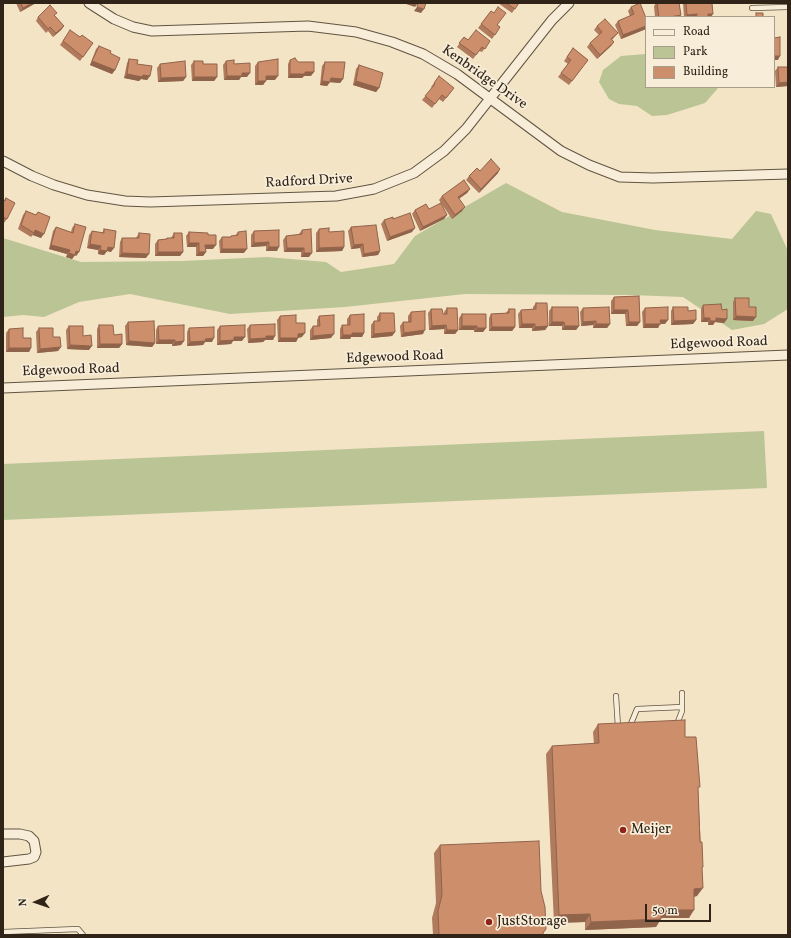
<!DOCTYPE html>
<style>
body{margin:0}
#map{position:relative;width:791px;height:938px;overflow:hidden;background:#f3e4c5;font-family:Vollkorn,serif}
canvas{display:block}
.frame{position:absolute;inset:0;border:4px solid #2f2417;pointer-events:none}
.legend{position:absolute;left:645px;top:16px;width:130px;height:72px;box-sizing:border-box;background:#f7edd9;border:1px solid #a79d8b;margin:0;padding:5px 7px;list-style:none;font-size:12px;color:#2f2417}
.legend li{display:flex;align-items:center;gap:8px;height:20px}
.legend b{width:20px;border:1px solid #a79d8b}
.north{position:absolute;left:16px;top:882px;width:40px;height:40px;-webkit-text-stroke:3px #f7edd9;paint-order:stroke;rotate:268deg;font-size:11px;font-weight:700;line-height:16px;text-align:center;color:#2f2417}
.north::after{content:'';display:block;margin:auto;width:14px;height:18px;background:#2f2417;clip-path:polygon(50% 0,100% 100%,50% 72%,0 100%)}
.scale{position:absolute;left:645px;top:904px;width:66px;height:18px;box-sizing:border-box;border:2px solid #2f2417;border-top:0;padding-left:5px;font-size:12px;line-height:14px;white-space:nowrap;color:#2f2417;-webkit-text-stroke:3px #f7edd9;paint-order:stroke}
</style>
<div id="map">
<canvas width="791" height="938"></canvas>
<div class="frame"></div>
<ul class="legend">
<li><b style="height:5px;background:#f7edd9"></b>Road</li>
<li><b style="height:11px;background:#bac495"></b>Park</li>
<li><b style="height:11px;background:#cd8e6b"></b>Building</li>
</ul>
<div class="north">N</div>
<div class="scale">50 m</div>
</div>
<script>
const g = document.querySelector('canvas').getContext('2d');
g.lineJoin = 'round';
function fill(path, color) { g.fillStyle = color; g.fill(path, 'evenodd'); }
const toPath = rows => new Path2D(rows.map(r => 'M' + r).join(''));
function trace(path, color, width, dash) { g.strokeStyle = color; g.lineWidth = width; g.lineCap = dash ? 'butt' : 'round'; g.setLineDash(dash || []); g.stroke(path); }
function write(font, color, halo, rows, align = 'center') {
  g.font = font + ' Vollkorn,serif'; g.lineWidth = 3.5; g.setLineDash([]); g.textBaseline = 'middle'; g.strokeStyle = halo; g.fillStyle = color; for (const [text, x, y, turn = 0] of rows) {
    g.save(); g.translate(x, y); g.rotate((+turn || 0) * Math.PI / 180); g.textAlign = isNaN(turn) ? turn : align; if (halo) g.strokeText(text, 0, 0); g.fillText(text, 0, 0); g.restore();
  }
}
fill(toPath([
 [646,54,646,87,719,87,705,103,667,115,652,116,637,106,619,104,609,99,599,82,603,70,621,56],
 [506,183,562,212,655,230,732,239,756,211,771,214,788,251,788,309,764,324,732,330,683,297,631,295,465,294,345,307,230,314,130,294,79,302,44,317,23,315,3,317,3,238,81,262,182,261,267,257,326,262,341,272,394,264,415,236],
 [764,431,767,488,3,520,3,464]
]), '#bac495');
const service = toPath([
 [752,8,788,7],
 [616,696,618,727],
 [675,724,677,724,682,711,682,693],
 [630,726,637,709,682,707],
 [3,932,78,929,83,935]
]);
const minor = toPath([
 [89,3,114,19,133,27,152,31,308,26,356,32,392,42,423,54,457,74,561,151,589,165,620,177,653,178,788,174],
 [3,161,32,176,54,185,87,195,125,201,150,202,336,196,374,189,414,173,444,151,466,129,552,20,569,3],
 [3,388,788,355],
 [3,834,20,834,29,836,34,841,36,852,34,857,29,859,3,862]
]);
trace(service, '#605442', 6);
trace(minor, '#605442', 11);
trace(service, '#f7edd9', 4.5);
trace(minor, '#f7edd9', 9);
fill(toPath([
 [16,3,36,3,20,12],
 [498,3,519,3,512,13],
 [656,3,679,3,681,15,680,17,655,17,654,6],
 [683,3,712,3,711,17,684,17],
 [631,7,646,18,646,29,621,39,615,25,618,21,630,16,628,11],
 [491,11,497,25,500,27,492,39,478,28],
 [55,16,64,26,61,30,53,37,48,31,46,33,36,21,38,17],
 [597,26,618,33,612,40,614,42,611,46,597,59,587,47,590,43,599,35,594,30],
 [70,30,80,37,93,43,80,61,60,45],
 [464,37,468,40,490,41,482,52,479,51,473,59,457,47],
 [99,46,110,53,115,70,112,74,90,65,96,49],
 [573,48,588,60,569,85,558,77,568,64,564,61],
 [129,59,137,64,150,76,147,80,141,79,139,81,124,78,127,63],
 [290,60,298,62,311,76,304,76,302,78,288,78,288,64],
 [194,61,203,64,217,77,214,81,192,81,191,65],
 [226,61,234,64,247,77,241,77,239,80,224,80,223,65],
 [258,62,275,80,266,80,263,85,255,85,255,66],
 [325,62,343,79,340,83,330,82,327,86,320,85,322,66],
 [160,64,186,77,183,81,158,82,157,68],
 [359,65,379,88,376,92,353,85,356,69],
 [778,67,788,86,776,87,775,71],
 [434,83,451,92,443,102,439,99,432,108,422,100,432,88,431,87],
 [480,171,498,173,479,193,466,180,469,176],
 [470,189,467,193,459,199,462,211,452,219,439,200,442,196],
 [6,198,7,219,4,223,3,222,3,200,4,200],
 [429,209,447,215,444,219,420,231,412,214,415,210],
 [26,211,36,215,38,212,41,238,33,235,31,237,18,229,23,215],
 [393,219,412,232,387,241,381,224,384,220],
 [75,224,79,252,76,256,75,255,72,259,66,257,67,254,49,249,53,231,56,227,71,232,72,228],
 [351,227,380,251,378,255,362,257,360,248,351,249,348,231],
 [104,229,111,252,107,251,104,255,98,254,98,250,87,248,89,235,92,231,102,233],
 [319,229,329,232,344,247,342,251,316,252,316,233],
 [279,230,277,251,266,251,266,246,251,247,251,235,254,231],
 [302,230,309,257,301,257,301,252,284,252,283,240,286,236,299,235,299,234],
 [189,232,208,235,213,249,205,249,206,252,203,256,196,256,196,247,187,247,186,236],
 [238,232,244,253,220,253,219,241,222,237,230,237,231,236,235,236],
 [139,233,146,258,119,257,120,242,122,238,136,238],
 [174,233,183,252,180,256,155,256,155,244,158,240,166,239,167,238,171,238],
 [639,296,640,322,637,326,626,326,625,314,611,314,611,301,614,297],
 [735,298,749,307,753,321,733,320,733,302],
 [536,303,548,326,545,330,532,331,532,328,519,328,518,314,521,310,533,309,533,307],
 [703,305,722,310,727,319,724,323,715,322,713,325,708,325,708,322,701,322,701,309],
 [552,307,579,326,576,330,562,330,562,326,549,326,549,311],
 [673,307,688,311,696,320,693,324,671,325,671,311],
 [447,308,458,330,455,334,444,334,444,329,429,330,428,313,431,309,443,314,444,314,444,312],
 [583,308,610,324,607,328,593,328,593,325,581,326,580,312],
 [645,308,665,324,660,324,658,328,643,328,642,312],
 [509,309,515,327,512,331,489,331,489,318,491,314,506,313],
 [411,312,423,334,401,337,400,326,403,322,408,322,408,316],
 [380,313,395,332,392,336,371,338,371,325,374,321,377,321,377,317],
 [462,314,486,328,483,332,474,332,474,330,459,330,459,318],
 [350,315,364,333,362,337,351,337,350,339,340,339,340,329,342,325,347,325,347,319],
 [280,316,296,323,302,337,298,338,296,342,278,342,277,320],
 [319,316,331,338,310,340,310,330,313,326,317,326,317,320],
 [128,322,155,343,152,347,126,345,125,326],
 [99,325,114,335,122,344,119,348,97,348,97,329],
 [250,325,273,340,265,340,263,342,248,343,247,329],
 [69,326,83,336,89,350,67,349,66,330],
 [158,326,184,341,181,345,172,346,172,344,156,344,156,330],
 [220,326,242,341,233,341,231,344,217,345,217,330],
 [39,328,53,337,61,347,58,351,37,353,36,332],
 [189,328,212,342,205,342,203,345,187,346,187,332],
 [9,329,23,338,31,348,29,352,6,352,6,333],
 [598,724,685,737,698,790,702,869,697,896,694,897,689,918,661,918,656,927,585,930,585,922,554,923,546,754,552,746,594,744,593,732],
 [440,845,541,891,543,935,433,935,432,918,436,903,434,853]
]), '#b07a5c');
fill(toPath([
 [32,3,36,3,20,12,23,8],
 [403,3,418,3,415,7],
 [417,7,424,9,421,13,414,11],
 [697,14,695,17,685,17,687,15],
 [708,14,713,14,711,17,706,17],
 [681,15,680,17,670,17],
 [64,26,61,30,53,37,56,33],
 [646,26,646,29,621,39,623,35],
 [614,42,611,46,597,59,600,55],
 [774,56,780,56,778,60,774,60],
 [92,61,115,70,112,74,90,65],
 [305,72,314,72,311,76,304,76,302,78,288,78,290,74],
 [242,73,250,73,247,77,241,77,239,80,224,80,227,76],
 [127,74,143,75,150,76,147,80,141,79,139,81,124,78],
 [266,76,278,76,275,80,263,80],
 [186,77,183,81,158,82,161,78],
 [194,77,217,77,214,81,192,81],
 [331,78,343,79,340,83,328,82],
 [258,81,266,81,263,85,255,85],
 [322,81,330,82,327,86,320,85],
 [356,81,379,88,376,92,353,85],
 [788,82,788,86,776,87,779,83],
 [500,169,498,173,479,193,481,189],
 [470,189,467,193,455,201,458,197],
 [465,207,462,211,452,219,455,215],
 [447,215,444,219,420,231,423,227],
 [415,228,412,232,387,241,390,237],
 [35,230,44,234,41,238,33,235],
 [269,242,266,246,251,247,254,243],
 [189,243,199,243,196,247,187,247],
 [90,244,101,246,98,250,87,248],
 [363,244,360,248,351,249,354,245],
 [51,245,70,250,67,254,49,249],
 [205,245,216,245,213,249,203,249],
 [108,247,114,248,111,252,107,251,104,255,98,254,100,250],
 [269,247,279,247,277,251,266,251],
 [344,247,342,251,316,252,319,248],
 [287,248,304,248,301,252,284,252],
 [222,249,247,249,244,253,220,253],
 [76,251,79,252,76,256,75,255,72,259,66,257,69,253],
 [380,251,378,255,362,257,364,254],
 [158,252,183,252,180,256,155,256],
 [199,252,206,252,203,256,196,256],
 [122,253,149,254,146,258,119,257],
 [304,253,312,253,309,257,301,257],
 [614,310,628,310,625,314,611,314],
 [736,316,756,317,753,321,733,320],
 [704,318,710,318,708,322,701,322],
 [716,318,727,319,724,323,715,322,713,325,708,325,710,321],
 [660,320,668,320,665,324,660,324,658,328,643,328,645,324],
 [696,320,693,324,671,325,674,321],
 [596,321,593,325,581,326,583,322],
 [552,322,564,322,562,326,549,326],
 [629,322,640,322,637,326,626,326],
 [522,324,535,324,532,328,519,328],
 [596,324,610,324,607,328,593,328],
 [446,325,444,329,429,330,432,326],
 [462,326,477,326,474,330,459,330],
 [548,326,545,330,532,331,535,327],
 [565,326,579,326,576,330,562,330],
 [492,327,515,327,512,331,489,331],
 [477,328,486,328,483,332,474,332],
 [425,330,423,334,401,337,404,333],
 [447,330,458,330,455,334,444,334],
 [395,332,392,336,371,338,374,334],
 [305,333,302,337,295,338,298,334],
 [352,333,364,333,362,337,351,337,350,339,340,339,343,335],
 [334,334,331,338,310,340,313,336],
 [266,336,275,336,273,340,265,340,263,342,248,343,250,339],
 [234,337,245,337,242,341,233,341,231,344,217,345,220,341],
 [214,338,212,342,205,342,203,345,187,346,190,342,205,339],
 [280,338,298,338,296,342,278,342],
 [159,340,175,340,172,344,156,344],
 [129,341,155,343,152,347,126,345],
 [184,341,181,345,172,346,175,342],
 [100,344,122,344,119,348,97,348],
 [70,345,92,346,89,350,67,349],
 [61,347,58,351,37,353,40,349],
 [9,348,31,348,29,352,6,352],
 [703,888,697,896,688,897,694,889],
 [661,910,694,910,689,918,655,918],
 [590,914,585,922,554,923,559,915],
 [661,919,656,927,585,930,591,922]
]), '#90634b');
const building = toPath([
 [21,3,32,3,23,8,21,3],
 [418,3,426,3,424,9,417,7,418,3],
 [506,3,519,3,515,9,506,3],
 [640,3,646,18,646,26,623,35,618,21,634,14,631,7,640,3],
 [657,3,679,3,681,15,670,17,659,17,657,3],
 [686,3,712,3,713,14,708,14,708,17,697,17,697,14,687,15,686,3],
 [50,5,57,13,54,15,64,26,56,33,50,27,48,29,38,17,50,5],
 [498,7,506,13,497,25,500,27,495,35,481,24,491,11,494,13,498,7],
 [756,13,763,13,763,17,756,17,756,13],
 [605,19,618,33,611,39,614,42,600,55,590,43,602,32,597,26,605,19],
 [70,30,80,37,82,35,93,43,83,57,63,41,70,30],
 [476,30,490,41,485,49,482,47,476,55,459,43,464,37,468,40,476,30],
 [780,37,780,56,774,56,774,38,780,37],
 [99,46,111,51,110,53,120,58,115,70,92,61,99,46],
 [573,48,588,60,572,81,561,73,571,60,567,57,573,48],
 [295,58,298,62,314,62,314,72,305,72,305,74,290,74,290,60,295,58],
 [129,59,138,60,137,64,152,66,150,76,143,75,142,77,127,74,129,59],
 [278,59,278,76,266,76,266,81,258,81,258,62,278,59],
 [234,60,234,64,250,63,250,73,242,73,242,76,227,76,226,61,234,60],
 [185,61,186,77,161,78,160,64,185,61],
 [194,61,203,61,203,64,217,64,217,77,194,77,194,61],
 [325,62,345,62,343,79,331,78,330,82,322,81,325,62],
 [359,65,383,73,379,88,356,81,359,65],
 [778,67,788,67,788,82,779,83,778,67],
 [439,76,454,88,446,98,442,95,435,104,425,96,435,84,434,83,439,76],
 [491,159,500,169,481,189,469,176,477,168,480,171,491,159],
 [464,180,470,189,458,197,465,207,455,215,442,196,464,180],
 [6,198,15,203,7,219,3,217,3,200,5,201,6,198],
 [441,203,447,215,423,227,415,210,426,204,429,209,441,203],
 [26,211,36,215,38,212,50,217,44,234,35,230,34,233,21,225,26,211],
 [410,213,415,228,390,237,384,220,393,217,393,219,410,213],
 [75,224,86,227,79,252,76,251,75,255,69,253,70,250,51,245,56,227,73,233,75,224],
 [376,225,380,251,364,254,363,244,354,245,351,227,376,225],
 [329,228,329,232,344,231,344,247,319,248,319,229,329,228],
 [104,229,116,231,114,248,108,247,107,251,100,250,101,246,90,244,92,231,104,233,104,229],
 [311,229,312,253,304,253,304,248,287,248,286,236,302,234,302,230,311,229],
 [279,230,279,247,269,247,269,242,254,243,254,231,279,230],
 [246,231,247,249,222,249,222,237,231,237,231,236,238,235,238,232,246,231],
 [189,232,208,233,208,235,216,235,216,245,205,245,206,252,199,252,199,243,189,243,189,232],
 [139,233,150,234,149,254,122,253,122,238,139,238,139,233],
 [174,233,182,233,183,252,158,252,158,240,167,239,167,238,174,238,174,233],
 [639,296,640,322,629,322,628,310,614,310,614,297,639,296],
 [735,298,749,298,749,307,756,307,756,317,736,316,735,298],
 [536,303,547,303,548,326,535,327,535,324,522,324,521,310,536,309,536,303],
 [721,304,722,310,727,309,727,319,716,318,716,321,710,321,710,318,704,318,703,305,721,304],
 [552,307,578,307,579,326,565,326,564,322,552,322,552,307],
 [609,307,610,324,596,324,596,321,583,322,583,308,609,307],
 [668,307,668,320,660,320,661,324,645,324,645,308,668,307],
 [673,307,688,307,688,311,696,310,696,320,674,321,673,307],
 [447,308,457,308,458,330,447,330,446,325,432,326,431,309,442,309,443,314,447,314,447,308],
 [509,309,515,309,515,327,492,327,491,314,509,313,509,309],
 [425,311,425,330,404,333,403,322,411,322,411,312,425,311],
 [380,313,394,313,395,332,374,334,374,321,380,321,380,313],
 [364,314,364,333,352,333,352,335,343,335,342,325,350,325,350,315,364,314],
 [462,314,486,314,486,328,477,328,477,326,462,326,462,314],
 [296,315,296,323,305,323,305,333,298,334,298,338,280,338,280,316,296,315],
 [334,315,334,334,313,336,313,326,320,326,319,316,334,315],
 [154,321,155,343,129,341,128,322,154,321],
 [275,324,275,336,266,336,266,338,250,339,250,325,275,324],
 [99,325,113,325,114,335,122,334,122,344,100,344,99,325],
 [184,325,184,341,175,342,175,340,159,340,158,326,184,325],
 [245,325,245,337,234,337,234,340,220,341,220,326,245,325],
 [69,326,83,326,83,336,91,335,92,346,70,345,69,326],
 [214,327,214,338,205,339,206,341,190,342,189,328,214,327],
 [23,328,23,338,31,338,31,348,9,348,9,329,23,328],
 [39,328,53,328,53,337,60,337,61,347,40,349,39,328],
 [685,720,685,737,696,737,700,787,698,787,700,842,702,842,703,867,702,867,703,888,694,889,694,910,661,910,661,919,591,922,590,914,559,915,552,746,599,743,598,724,685,720],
 [539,841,541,891,545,907,546,929,543,933,543,935,440,935,439,934,438,911,442,895,440,845,539,841]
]);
fill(building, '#cd8e6b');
trace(building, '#90634b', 1);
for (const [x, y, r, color] of [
 [623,830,4,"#8f2418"],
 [489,922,4,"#8f2418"]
]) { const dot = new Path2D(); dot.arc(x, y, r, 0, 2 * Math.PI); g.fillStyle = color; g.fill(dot); trace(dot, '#f7edd9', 1.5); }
write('14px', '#2f2417', '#f7edd9', [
 ["Kenbridge Drive",484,78,35],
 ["Radford Drive",309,182,-3],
 ["Edgewood Road",719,344,-2],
 ["Edgewood Road",395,358,-2],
 ["Edgewood Road",71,371,-2]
]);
write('14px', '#2f2417', '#f7edd9', [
 ["Meijer",631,830],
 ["JustStorage",497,922]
], 'left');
</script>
